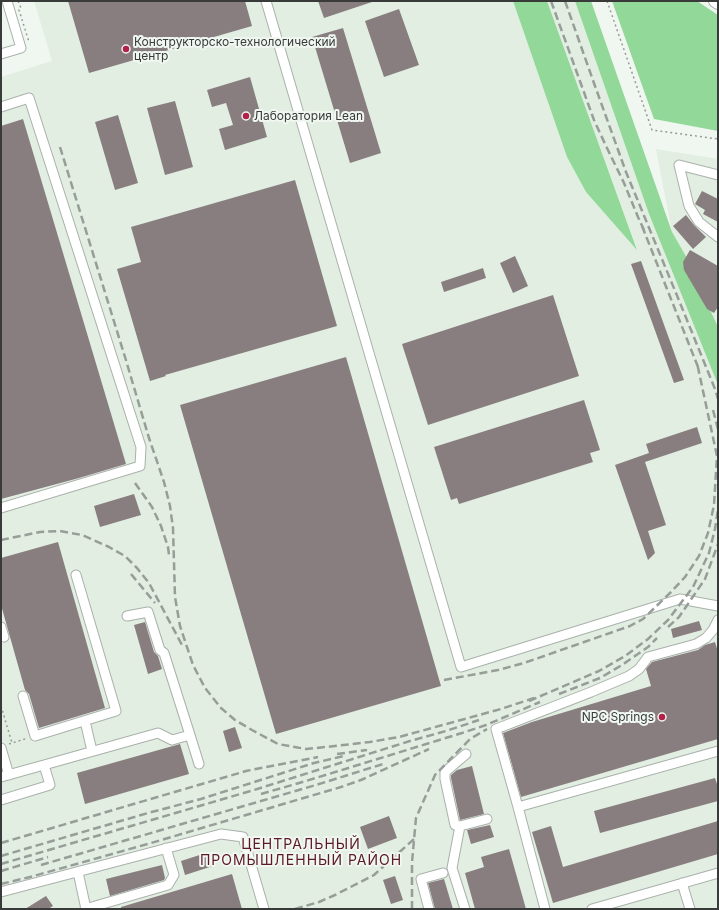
<!DOCTYPE html>
<meta charset="utf-8">
<style>
body{margin:0}
#map{position:relative;width:719px;height:910px;overflow:hidden;background:#f0f7f0;font-family:Inter,sans-serif}
canvas{display:block}
.frame{position:absolute;inset:0;border:2px solid #383b39;pointer-events:none}
</style>
<div id="map">
<canvas width="719" height="910"></canvas>
<div class="frame"></div>
</div>
<script>
const g = document.querySelector('canvas').getContext('2d');
g.lineJoin = 'round';
function fill(path, color) { g.fillStyle = color; g.fill(path, 'evenodd'); }
const toPath = rows => new Path2D(rows.map(r => 'M' + r).join(''));
function trace(path, color, width, dash) { g.strokeStyle = color; g.lineWidth = width; g.lineCap = dash ? 'butt' : 'round'; g.setLineDash(dash || []); g.stroke(path); }
function write(font, color, halo, rows, align = 'center') {
  g.font = font + ' Inter,sans-serif'; g.lineWidth = 4; g.setLineDash([]); g.textBaseline = 'middle'; g.strokeStyle = halo; g.fillStyle = color; for (const [text, x, y, turn = 0] of rows) {
    g.save(); g.translate(x, y); g.rotate((+turn || 0) * Math.PI / 180); g.textAlign = isNaN(turn) ? turn : align; if (halo) g.strokeText(text, 0, 0); g.fillText(text, 0, 0); g.restore();
  }
}
fill(toPath([
 [34,1,513,1,567,157,586,192,637,249,547,1,575,1,649,214,718,385,718,909,1,909,1,77,52,61],
 [656,149,718,159,718,327,706,301,710,298,672,232]
]), '#e1eee1');
fill(toPath([
 [513,1,547,1,637,250,586,192,567,157],
 [575,1,591,1,672,232,710,298,706,301,718,327,718,385,649,214],
 [612,1,697,1,718,15,718,131,654,119]
]), '#91d899');
fill(toPath([
 [68,1,245,1,252,26,89,73],
 [318,1,371,1,372,2,324,18],
 [399,9,419,65,384,77,365,21],
 [343,28,381,153,350,163,312,37],
 [250,77,267,137,225,150,219,129,233,125,226,103,212,107,207,90],
 [175,101,193,167,165,175,147,108],
 [118,115,138,183,115,190,95,122],
 [23,119,126,464,79,478,1,499,1,126],
 [295,180,337,326,165,375,166,376,150,381,117,269,141,262,131,227],
 [702,191,718,199,718,222,703,214,705,210,695,204],
 [686,215,694,225,706,237,693,249,673,226],
 [690,250,718,266,718,307,714,313,707,309,684,270,683,262],
 [515,256,528,286,513,293,500,263],
 [641,261,684,380,674,383,631,264],
 [483,268,486,278,444,292,441,282],
 [553,295,579,376,428,425,402,344],
 [346,357,441,686,276,734,180,405],
 [584,400,600,450,590,453,593,462,459,504,457,498,451,500,434,447],
 [697,427,702,443,645,462,666,525,648,531,655,553,648,560,615,465,649,453,646,444],
 [134,494,141,515,100,527,94,506],
 [58,542,105,708,39,728,29,694,25,690,1,605,1,558],
 [699,621,702,630,673,638,671,629],
 [145,622,154,652,158,656,162,669,148,674,134,625],
 [715,642,718,652,718,739,521,797,503,733,532,722,651,686,646,669,652,662,698,650,705,645],
 [235,727,242,748,229,752,223,731],
 [180,744,189,774,85,804,77,773],
 [472,766,484,814,460,820,451,778,451,775,457,770],
 [715,778,718,787,718,801,600,833,594,811],
 [389,816,397,838,368,849,360,827],
 [718,821,718,854,553,903,532,832,551,826,563,867],
 [490,825,494,837,471,844,467,830],
 [509,849,526,909,475,909,465,873,484,867,481,857],
 [209,852,213,866,185,875,181,861],
 [162,865,165,878,164,880,110,896,106,879],
 [232,874,242,909,121,909,121,907],
 [395,876,403,900,391,904,383,880],
 [444,879,453,909,435,909,428,883],
 [46,896,53,906,48,909,25,909]
]), '#887e7f');
const minor = toPath([
 [266,1,461,667,680,599,718,606],
 [1,54,21,48,7,1],
 [1,107,29,98,141,447,140,466,1,508],
 [718,175,679,165,689,206,699,222,718,237],
 [127,616,148,612,160,650,164,653,190,735],
 [718,620,713,630,706,638,696,644,648,657,639,669,629,676,591,692,496,729,518,807,718,751],
 [1,627,4,637],
 [23,696,35,736,116,711,76,575],
 [85,721,92,751],
 [1,748,9,775],
 [44,765,158,733,172,740,190,735,199,764],
 [1,777,44,765,50,785,1,800],
 [518,807,545,909],
 [460,826,455,825,445,779,445,772,466,754],
 [78,872,86,909],
 [682,883,690,909],
 [1,892,221,834,243,837,264,909],
 [85,909,168,885,174,875,166,848],
 [429,909,421,879,443,873],
 [465,909,452,868,460,826,487,819],
 [592,909,718,873]
]);
const major = toPath([
 [715,1,718,3]
]);
trace(minor, '#aab1ab', 11);
trace(major, '#aab1ab', 14);
trace(toPath([
 [18,1,21,8,19,10,29,42],
 [607,1,652,130,718,139],
 [1,706,12,743],
 [9,744,28,738]
]), '#969b96', 1.5, [2, 3]);
trace(minor, '#fff', 9);
trace(major, '#fff', 12);
trace(toPath([
 [551,1,594,120,606,146,624,183,638,217,644,230],
 [565,1,595,86,626,172,678,298,715,389,718,399],
 [60,147,125,357,149,438,164,482,170,506,173,528,175,597,180,626,193,665,205,688,221,708,235,720,252,730,278,744,306,749,326,747,370,742,399,737,501,709,534,698],
 [642,226,698,367],
 [713,410,718,429],
 [135,483,152,507,161,526,168,547,169,555],
 [1,540,40,532,60,531,82,535,109,547,125,556,137,568,149,583,182,645],
 [131,574,155,603],
 [668,627,679,617,705,579,718,544],
 [444,680,498,670,524,663,630,626,643,619,671,592,685,577,699,556,708,533,714,505,717,456,697,363],
 [559,694,600,678,622,665,648,647,657,638],
 [529,701,599,671,625,656,648,639,668,620,693,587,709,553,715,529,718,509],
 [337,754,367,750],
 [261,794,306,781,462,733,486,725,540,702],
 [1,843,246,771,318,757],
 [1,856,148,813,201,799,314,763,344,756],
 [1,864,254,790,410,741,446,731,479,720],
 [41,865,316,785,383,764],
 [1,871,48,857],
 [1,884,30,877,151,843,341,787,361,780,429,749],
 [295,909,319,902,335,895,374,875,414,839],
 [412,909,412,862,416,818,435,775,470,739,487,729]
]), '#979d98', 2.5, [8, 4]);
for (const [x, y, r, color] of [
 [126,49,4,"#b3214a"],
 [246,116,4,"#b3214a"],
 [662,717,4,"#b3214a"]
]) { const dot = new Path2D(); dot.arc(x, y, r, 0, 2 * Math.PI); g.fillStyle = color; g.fill(dot); trace(dot, '#f0f7f0', 1.5); }
write('12px', '#383b39', '#f0f7f0', [
 ["Конструкторско-технологический",134,42],
 ["центр",134,56],
 ["Лаборатория Lean",254,116],
 ["NPC Springs",654,717,"right"]
], 'left');
g.letterSpacing = '1px';
write('14px', '#5e1929', '#f0f7f0', [
 ["ЦЕНТРАЛЬНЫЙ",301,845],
 ["ПРОМЫШЛЕННЫЙ РАЙОН",301,861]
]);
g.letterSpacing = '0px';
</script>
